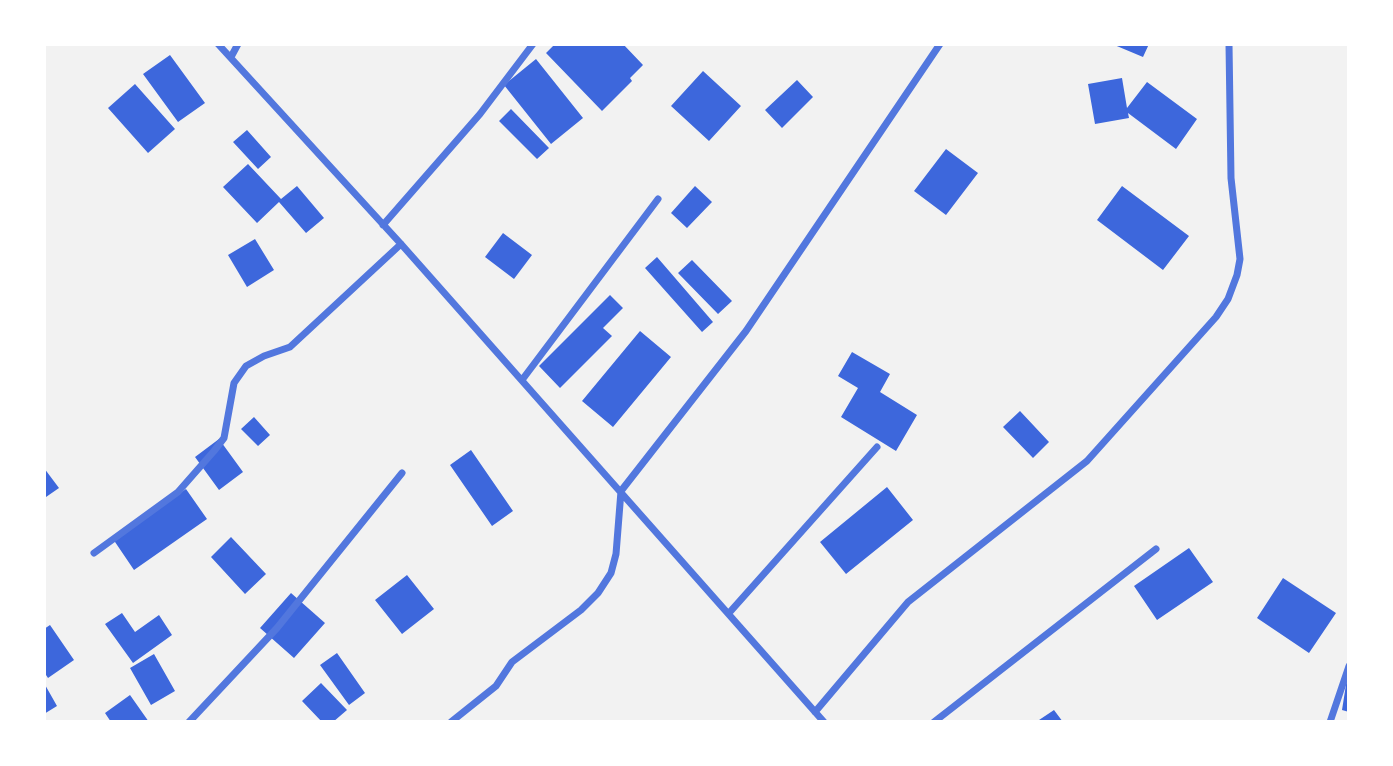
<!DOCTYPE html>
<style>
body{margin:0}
#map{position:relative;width:1393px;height:766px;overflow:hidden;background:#f2f2f2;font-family:Roboto,sans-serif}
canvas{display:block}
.frame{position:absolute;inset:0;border:46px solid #fff;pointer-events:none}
</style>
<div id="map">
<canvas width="1393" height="766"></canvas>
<div class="frame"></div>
</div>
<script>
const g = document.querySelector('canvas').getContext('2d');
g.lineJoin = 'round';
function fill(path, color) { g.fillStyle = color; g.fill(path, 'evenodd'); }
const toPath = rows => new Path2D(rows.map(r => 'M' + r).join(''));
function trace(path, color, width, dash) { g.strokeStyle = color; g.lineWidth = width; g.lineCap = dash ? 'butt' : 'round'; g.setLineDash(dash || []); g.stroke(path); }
fill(toPath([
 [555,44,623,44,643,65,630,78,632,81,602,111,546,53],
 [1112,44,1149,44,1143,57],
 [170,55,205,103,178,122,143,74],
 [536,59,583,118,551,144,504,85],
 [703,71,741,106,709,141,671,106],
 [1122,78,1127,108,1147,82,1197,119,1176,149,1128,113,1129,118,1095,124,1088,84],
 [797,80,813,97,782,128,765,110],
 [135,84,175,129,148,153,108,108],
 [511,109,549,148,537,159,499,121],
 [247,130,271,157,258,169,233,142],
 [946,149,978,173,946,215,914,191],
 [248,164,281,199,297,186,324,218,306,233,279,202,257,223,223,187],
 [695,186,712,202,687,228,671,213],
 [1122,186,1189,236,1163,270,1097,220],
 [503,233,532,255,514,279,485,257],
 [255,239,274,270,247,287,228,255],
 [657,257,713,322,702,332,645,268],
 [692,260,732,301,718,314,678,273],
 [610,295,623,308,603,328,612,336,560,388,539,366],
 [640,331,671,357,613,427,582,401],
 [852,352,890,374,880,392,917,415,896,451,841,417,858,388,838,376],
 [1020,411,1049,442,1033,458,1003,427],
 [254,417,270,435,258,446,241,429],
 [219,439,243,472,219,490,195,457],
 [471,450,513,511,492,526,450,465],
 [44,468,59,488,46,497,44,495],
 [887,487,913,520,846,574,820,542],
 [186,489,207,519,134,570,113,539],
 [231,537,266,574,245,594,211,557],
 [1189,548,1213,582,1157,620,1134,586],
 [407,575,434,609,402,634,375,600],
 [1283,578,1336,613,1309,653,1257,618],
 [291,593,325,623,294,658,260,628],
 [122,613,135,632,159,615,172,635,133,663,105,624],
 [50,625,74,660,48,678,44,672,44,629],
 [337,653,365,693,349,705,320,665],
 [154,654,175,691,151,705,130,668],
 [1348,672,1349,672,1349,712,1342,710],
 [44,683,57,706,44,714],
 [321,683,347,710,333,722,322,722,302,701],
 [130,695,149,722,111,722,105,713],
 [1054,710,1063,722,1036,722]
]), '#3d67dc');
trace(toPath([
 [218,44,401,244,824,722],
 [231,57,238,44],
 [383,225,480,114,533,44],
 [522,380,658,199],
 [94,553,178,492,214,451,224,438,234,383,246,366,264,356,290,347,401,244],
 [729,613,877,447],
 [815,712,908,602,1087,461,1216,317,1228,299,1237,275,1240,259,1231,178,1229,44],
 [189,722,277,628,402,473],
 [451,722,496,686,512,662,581,610,598,593,611,573,616,554,621,491,746,331,940,44],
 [934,722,1156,549],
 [1330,722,1349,666]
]), '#5277de', 7);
</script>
